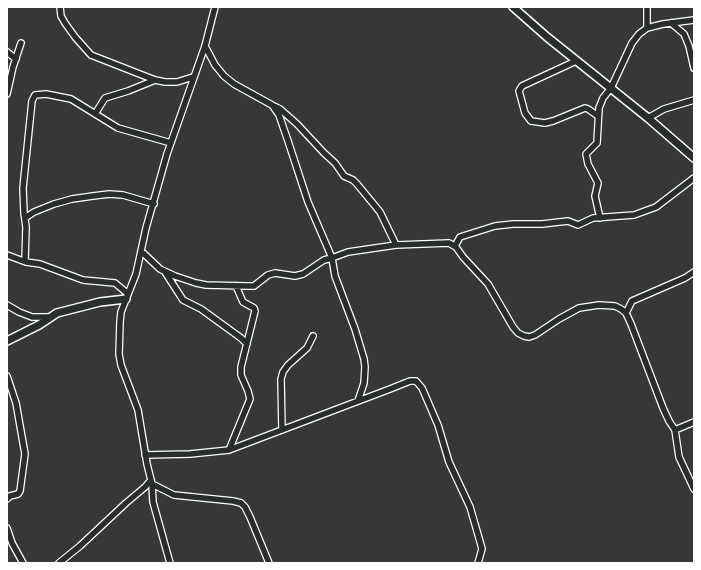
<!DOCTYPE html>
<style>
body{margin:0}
#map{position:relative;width:701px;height:570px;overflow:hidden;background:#373835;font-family:Caveat,sans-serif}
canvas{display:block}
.frame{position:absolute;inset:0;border:8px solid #fff;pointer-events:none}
</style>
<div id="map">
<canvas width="701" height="570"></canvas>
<div class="frame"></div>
</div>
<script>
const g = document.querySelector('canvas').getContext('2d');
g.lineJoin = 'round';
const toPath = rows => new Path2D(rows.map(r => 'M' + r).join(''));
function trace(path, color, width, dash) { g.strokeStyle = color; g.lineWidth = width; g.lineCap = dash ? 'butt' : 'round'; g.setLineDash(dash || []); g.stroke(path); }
const minor = toPath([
 [60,7,61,16,65,23,75,37,91,55,155,80,165,82,177,82,193,77],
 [647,7,647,28],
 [671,23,684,34,689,46,694,68],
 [205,46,215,65,224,76,234,84,272,105,279,115,288,141,308,202,332,258,335,276,355,329,364,359,365,367,364,383,358,401],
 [7,52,16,59],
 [576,61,522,86,519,91,525,113,531,121,545,123,553,121,585,108,588,109,598,116],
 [7,94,13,67,21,43],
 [274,106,280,109,297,124,324,153,335,163,344,176,353,180,357,184,380,212,396,245],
 [95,114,105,98,128,91,155,80],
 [648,118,664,109,694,100],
 [25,218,34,212,54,204,72,199,93,196,109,194,123,195,154,204],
 [600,218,595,196,598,183,588,164,586,154,597,143,599,108,603,98,611,88,632,43,639,34,647,28,663,24,694,20],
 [455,246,460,237,495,226,513,224,542,224,568,221,578,225,593,218,634,215,656,207,694,178],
 [141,251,160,269,175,276,196,283,206,285,246,286,254,286,268,275,275,273,295,276,303,274,324,260,332,258,348,252,396,245,449,243,456,247,463,257,488,284,513,327,518,333,524,336,529,337,535,335,559,319,579,308,599,305,615,306,621,309,626,313,631,324,663,408,669,421,675,430,679,457,694,489],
 [7,255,26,262,40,264,83,280,115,283,128,294],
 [25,261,26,227,24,213,23,188,32,101,35,95,46,94,71,99,118,128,171,143],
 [165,272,183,300,201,309,241,338,247,344],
 [7,305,19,312,32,317,49,317],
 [626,313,632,301,685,278,694,272],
 [7,376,16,403,25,454,20,491,18,494,10,496,7,499],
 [282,430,281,379,283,372,288,365,307,348,313,336],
 [675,430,694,422],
 [229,450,250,399,248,391,241,375,241,367,255,311,254,308,243,302,236,286],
 [145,455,190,454,229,450,390,389,410,381,416,381,422,388,438,425,449,462,470,507,481,545,482,549,478,563],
 [152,484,174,495,233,501,241,503,245,507,250,517,269,563],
 [7,528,12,543,23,563],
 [59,563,80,546,126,503,145,487,151,480],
 [170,563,153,502,152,484,147,464,138,410,121,365,119,354,120,322,121,312,136,274,146,228,167,154,205,46,215,7]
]);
const tertiary = toPath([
 [513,7,547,37,648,118,694,158],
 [7,341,39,325,57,313,100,302,126,299]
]);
trace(minor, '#fff', 8);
trace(tertiary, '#fff', 10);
trace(minor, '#2a2d2e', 5.5);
trace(tertiary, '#2a2d2e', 7);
</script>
